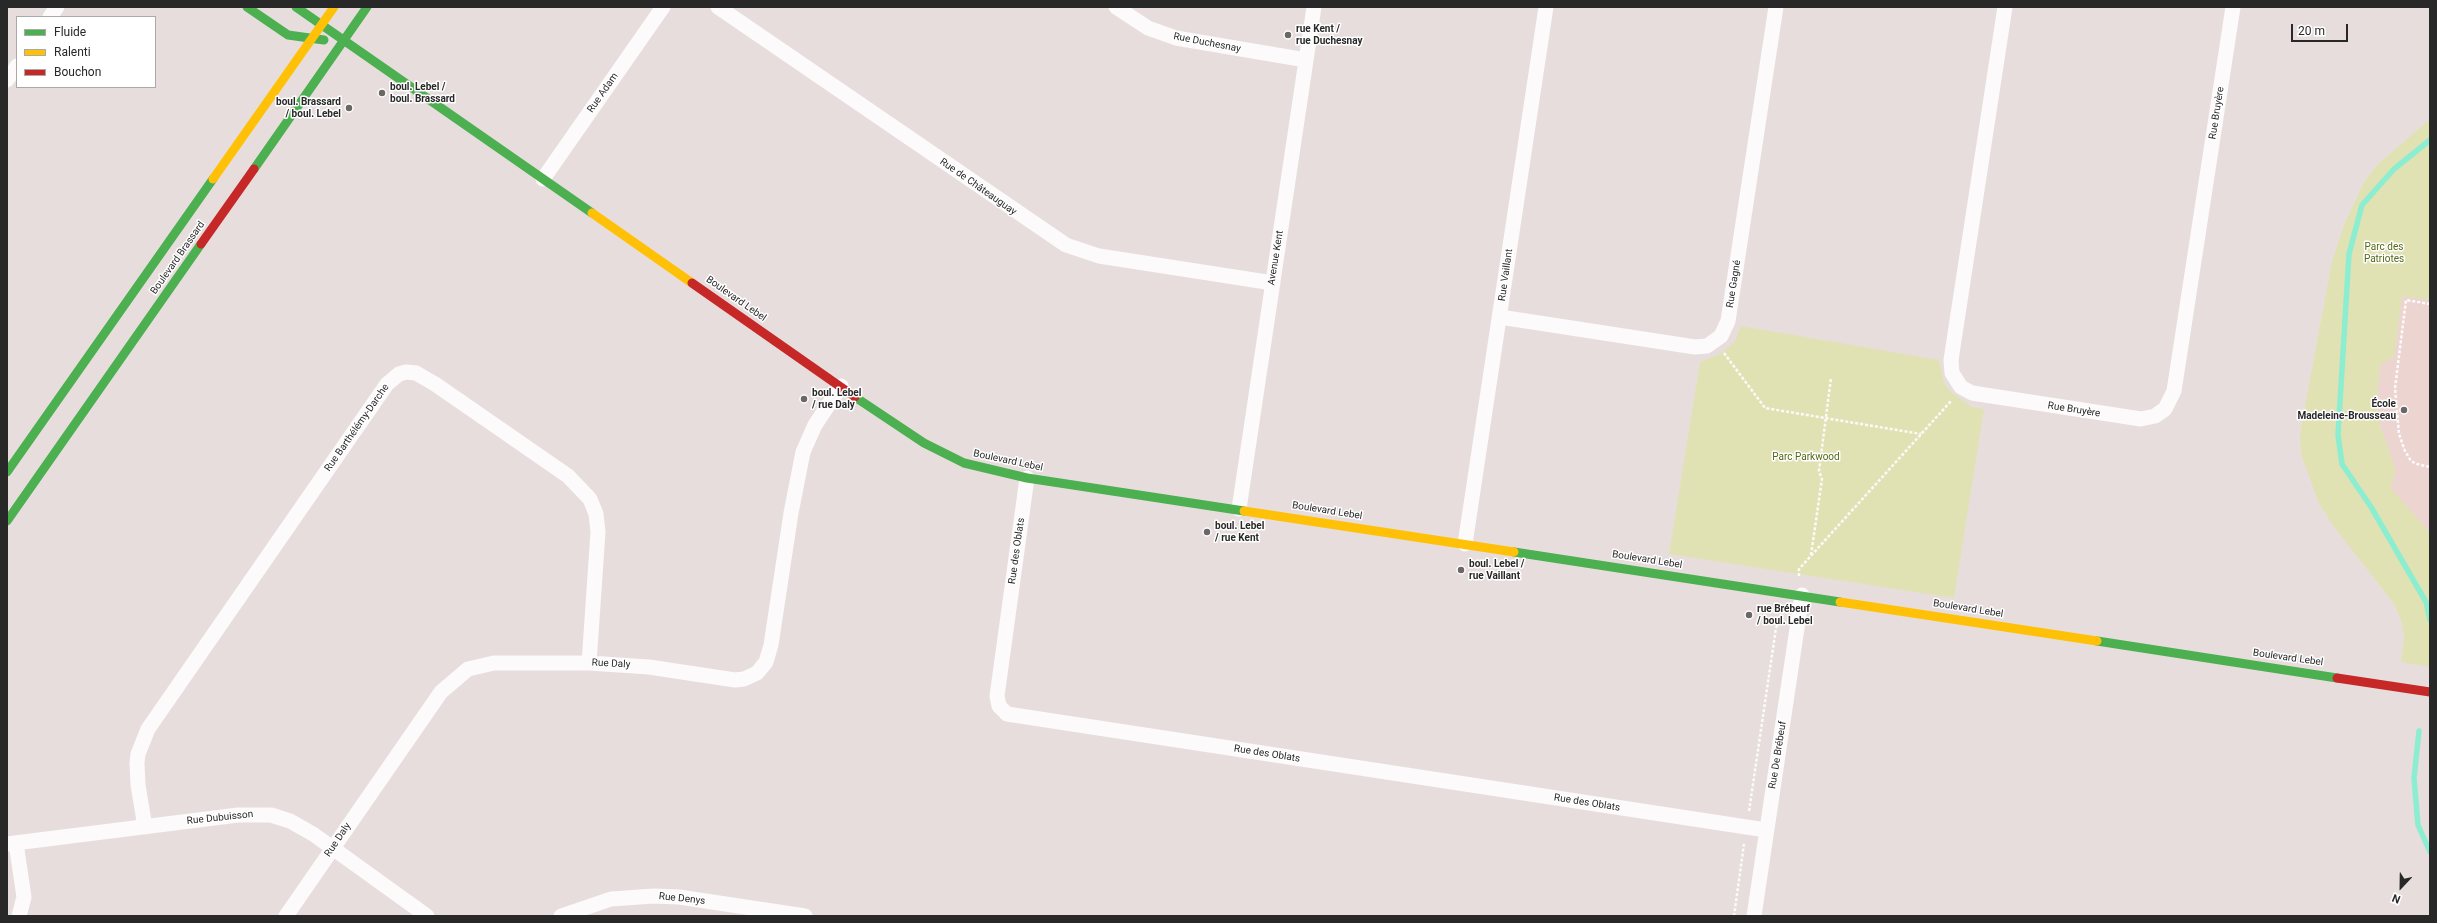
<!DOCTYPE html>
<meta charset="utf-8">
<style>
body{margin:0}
#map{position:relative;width:2437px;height:923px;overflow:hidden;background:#e8dddd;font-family:Roboto,sans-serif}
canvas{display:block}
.frame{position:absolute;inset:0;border:8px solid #282828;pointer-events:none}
.legend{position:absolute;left:16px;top:16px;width:140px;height:72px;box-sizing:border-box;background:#fff;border:1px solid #a9a9a9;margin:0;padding:5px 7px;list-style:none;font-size:12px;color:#282828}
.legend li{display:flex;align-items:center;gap:8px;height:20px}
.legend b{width:20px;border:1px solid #a9a9a9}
.north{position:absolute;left:2381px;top:867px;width:40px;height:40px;-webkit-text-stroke:3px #fff;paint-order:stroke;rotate:202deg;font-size:11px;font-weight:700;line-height:16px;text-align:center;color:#282828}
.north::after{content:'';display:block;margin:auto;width:14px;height:18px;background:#282828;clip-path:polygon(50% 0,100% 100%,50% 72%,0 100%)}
.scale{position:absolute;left:2291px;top:24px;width:57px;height:18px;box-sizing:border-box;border:2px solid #282828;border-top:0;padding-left:5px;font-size:12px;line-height:14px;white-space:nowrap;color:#282828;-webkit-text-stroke:3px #fff;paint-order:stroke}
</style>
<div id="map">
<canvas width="2437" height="923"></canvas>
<div class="frame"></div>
<ul class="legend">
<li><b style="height:5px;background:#4caf50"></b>Fluide</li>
<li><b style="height:5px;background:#ffc107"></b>Ralenti</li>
<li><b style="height:5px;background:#c62828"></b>Bouchon</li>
</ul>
<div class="north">N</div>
<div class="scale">20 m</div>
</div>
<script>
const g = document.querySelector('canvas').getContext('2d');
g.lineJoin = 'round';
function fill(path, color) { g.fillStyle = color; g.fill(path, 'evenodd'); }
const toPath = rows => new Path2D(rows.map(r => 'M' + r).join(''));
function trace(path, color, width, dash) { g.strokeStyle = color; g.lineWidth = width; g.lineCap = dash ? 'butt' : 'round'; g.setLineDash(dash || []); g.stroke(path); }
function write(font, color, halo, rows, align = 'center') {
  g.font = font + ' Roboto,sans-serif'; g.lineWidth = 3; g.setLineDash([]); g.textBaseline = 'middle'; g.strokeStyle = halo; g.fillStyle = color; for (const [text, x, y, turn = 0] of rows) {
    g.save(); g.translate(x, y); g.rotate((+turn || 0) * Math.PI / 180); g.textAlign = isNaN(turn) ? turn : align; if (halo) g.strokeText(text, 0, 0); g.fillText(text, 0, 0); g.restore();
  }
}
fill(toPath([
 [2402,296,2430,300,2430,533,2389,487,2396,471,2379,422,2377,398,2380,364,2394,356]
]), '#ecd4d1');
fill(toPath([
 [2430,119,2430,300,2402,296,2394,357,2380,364,2377,398,2379,422,2396,471,2390,487,2430,533,2430,667,2401,662,2404,637,2401,620,2394,604,2331,523,2318,501,2301,454,2300,433,2332,261,2344,225,2364,182,2377,165],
 [1741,326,1939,360,1944,383,1951,392,1972,407,1984,409,1954,598,1669,554,1700,362,1720,354,1728,348,1735,341]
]), '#e1e2b3');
trace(toPath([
 [2430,140,2394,169,2362,205,2349,254,2338,435,2342,464,2371,507,2426,602,2430,620],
 [2419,731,2414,778,2418,825,2430,852]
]), '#8cedd1', 5.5);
trace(toPath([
 [2430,304,2406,300,2395,388,2399,434,2405,451,2411,461,2417,464,2430,467],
 [1724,353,1765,408,1921,434],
 [1811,555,1822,479,1819,471,1831,378],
 [1799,576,1799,569,1952,400],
 [1749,811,1776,628,1780,619],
 [1734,916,1744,844]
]), '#fcfafa', 2.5, [3, 2]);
trace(toPath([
 [718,7,1066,245,1099,256,1273,283],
 [1116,7,1148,28,1176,38,1306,60],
 [2005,7,1951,360,1952,373,1961,387,1972,393,2141,419,2155,416,2165,409,2174,391,2233,7],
 [50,17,57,7],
 [7,80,17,66],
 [543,179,663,7],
 [1500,317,1695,347,1707,346,1721,336,1728,321,1776,7],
 [1027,478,997,696,999,706,1007,714,1766,830],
 [1239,509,1314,7],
 [1465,544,1546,7],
 [145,827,138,785,137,763,138,754,148,729,387,384,399,374,406,372,416,373,435,384,568,476,590,499,596,514,598,532,589,663],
 [16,843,24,897,19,916],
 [7,844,238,815,271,815,290,821,313,834,427,916],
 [286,916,441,692,468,669,494,663,589,663,649,667,735,680,744,679,757,673,766,662,771,645,791,513,803,452,815,425,841,386],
 [561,916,611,899,654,896,679,897,805,916],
 [1754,916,1802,595]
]), '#fcfafa', 15);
trace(toPath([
 [247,7,288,35,324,40],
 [296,7,592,213],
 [254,169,367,7],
 [855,397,924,443,964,463,1027,478,1244,511],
 [7,472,213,179],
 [7,521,201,244],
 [1514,552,1840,602],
 [2097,641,2337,678]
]), '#4caf50', 9);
trace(toPath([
 [213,179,334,7],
 [592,213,692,283],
 [1244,511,1514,552],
 [1840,602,2097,641]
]), '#ffc107', 9);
trace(toPath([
 [201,244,254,169],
 [692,283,855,397],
 [2337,678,2430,692]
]), '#c62828', 9);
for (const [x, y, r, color] of [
 [1288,35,4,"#6b6767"],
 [382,93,4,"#6b6767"],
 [349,108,4,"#6b6767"],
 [804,399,4,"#6b6767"],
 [2404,410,4,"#6b6767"],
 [1207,532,4,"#6b6767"],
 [1461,570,4,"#6b6767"],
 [1749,615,4,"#6b6767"]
]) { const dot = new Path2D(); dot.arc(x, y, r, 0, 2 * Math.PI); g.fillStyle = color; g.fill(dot); trace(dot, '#fff', 1.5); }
write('bold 10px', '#282828', '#fff', [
 ["rue Kent /",1296,29],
 ["rue Duchesnay",1296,41],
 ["boul. Lebel /",390,87],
 ["boul. Brassard",390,99],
 ["boul. Brassard",341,102,"right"],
 ["/ boul. Lebel",341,114,"right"],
 ["boul. Lebel",812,393],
 ["/ rue Daly",812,405],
 ["École",2396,404,"right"],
 ["Madeleine-Brousseau",2396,416,"right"],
 ["boul. Lebel",1215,526],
 ["/ rue Kent",1215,538],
 ["boul. Lebel /",1469,564],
 ["rue Vaillant",1469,576],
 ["rue Brébeuf",1757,609],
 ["/ boul. Lebel",1757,621]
], 'left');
write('10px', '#282828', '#fff', [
 ["Rue Duchesnay",1207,43,11],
 ["Rue Adam",603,93,-55],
 ["Rue Bruyère",2217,113,-81],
 ["Rue de Châteauguay",978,187,35],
 ["Boulevard Brassard",178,258,-55],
 ["Avenue Kent",1276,258,-81],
 ["Rue Vaillant",1506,275,-82],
 ["Rue Gagné",1734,284,-81],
 ["Boulevard Lebel",736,299,35],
 ["Rue Bruyère",2074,410,9],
 ["Rue Barthélémy-Darche",357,428,-55],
 ["Boulevard Lebel",1008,461,12],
 ["Boulevard Lebel",1327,511,9],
 ["Rue des Oblats",1017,551,-82],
 ["Boulevard Lebel",1647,560,9],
 ["Boulevard Lebel",1968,609,9],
 ["Boulevard Lebel",2288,658,8],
 ["Rue Daly",611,664,3],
 ["Rue des Oblats",1267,754,9],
 ["Rue De Brébeuf",1778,755,-81],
 ["Rue des Oblats",1587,803,9],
 ["Rue Dubuisson",220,818,-6],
 ["Rue Daly",338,840,-56],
 ["Rue Denys",682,899,6]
]);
write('10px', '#536815', '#fff', [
 ["Parc des",2384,247],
 ["Patriotes",2384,259],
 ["Parc Parkwood",1806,457]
]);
</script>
